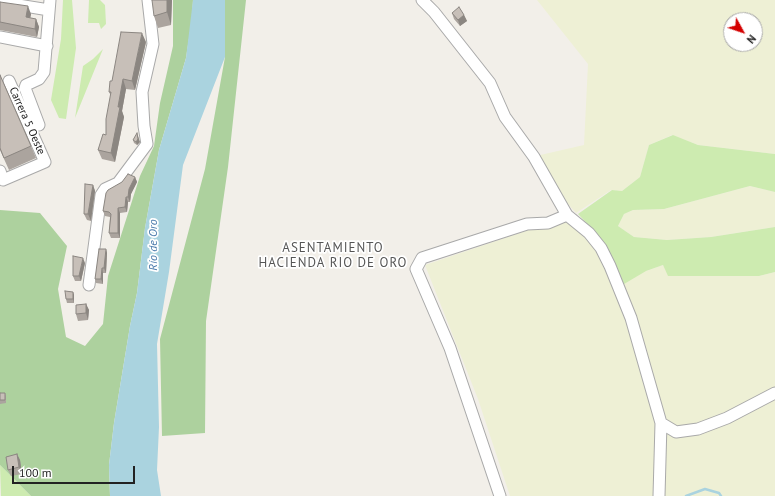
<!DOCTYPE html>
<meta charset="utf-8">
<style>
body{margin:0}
#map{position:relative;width:775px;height:496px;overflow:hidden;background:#f2efe9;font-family:"PT Sans",sans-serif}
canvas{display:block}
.north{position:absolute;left:723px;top:12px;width:40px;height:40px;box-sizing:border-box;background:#fff;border:1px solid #a7a7a7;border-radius:50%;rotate:130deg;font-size:11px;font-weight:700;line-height:16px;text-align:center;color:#222}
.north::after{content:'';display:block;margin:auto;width:14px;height:18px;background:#d40000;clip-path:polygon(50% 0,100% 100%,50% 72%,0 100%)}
.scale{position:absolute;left:12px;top:466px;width:123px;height:18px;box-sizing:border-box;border:2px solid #222;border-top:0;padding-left:5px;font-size:12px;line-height:14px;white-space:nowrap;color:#222;-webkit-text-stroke:3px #fff;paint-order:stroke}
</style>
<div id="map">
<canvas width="775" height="496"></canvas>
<div class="north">N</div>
<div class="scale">100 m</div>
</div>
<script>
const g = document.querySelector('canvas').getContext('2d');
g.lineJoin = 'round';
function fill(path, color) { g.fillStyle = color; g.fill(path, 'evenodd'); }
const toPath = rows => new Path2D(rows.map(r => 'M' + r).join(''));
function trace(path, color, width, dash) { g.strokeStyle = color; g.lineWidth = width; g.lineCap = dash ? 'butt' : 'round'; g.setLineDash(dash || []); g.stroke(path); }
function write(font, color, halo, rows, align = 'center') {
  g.font = font + ' "PT Sans",sans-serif'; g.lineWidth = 3.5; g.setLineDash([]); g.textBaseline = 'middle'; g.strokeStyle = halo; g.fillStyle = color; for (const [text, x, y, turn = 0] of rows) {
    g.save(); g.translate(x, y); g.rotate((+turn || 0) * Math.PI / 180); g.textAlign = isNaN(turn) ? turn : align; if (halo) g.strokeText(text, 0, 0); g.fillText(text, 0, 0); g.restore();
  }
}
fill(toPath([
 [537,0,775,0,775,154,698,145,672,135,649,145,640,177,622,191,611,190,576,213,553,187,536,156,584,145,588,64],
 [731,20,755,20,755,44,731,44],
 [750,186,775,192,775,227,711,237,667,240,634,237,618,226,624,214,633,210,664,209],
 [576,214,592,230,646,271,663,265,669,276,759,276,775,272,775,496,510,496,478,399,425,265]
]), '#eef0d5');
fill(toPath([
 [63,0,72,0,76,48,66,119,59,118,51,100,61,39],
 [89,0,100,0,105,5,106,24,101,29,99,23,88,23],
 [103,49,75,118,83,66,93,59],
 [673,135,698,145,775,154,775,192,750,186,664,209,633,210,624,214,618,226,634,237,667,240,711,237,775,227,775,272,759,276,668,276,663,265,646,271,619,287,593,230,578,214,612,190,622,191,640,177,649,145],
 [0,465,31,496,1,496]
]), '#cdebb0');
fill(toPath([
 [173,0,193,0,192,18,186,58,159,150,145,228,137,293,130,326,114,423,109,465,110,496,31,496,0,465,0,210,40,213,67,246,58,289,66,337,85,346,103,324,108,276,140,176,154,146,160,103,173,46],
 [225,0,246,0,228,167,206,321,205,433,162,436,160,339,205,169,225,57]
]), '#add19e');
fill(toPath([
 [193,0,225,0,225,57,183,165,169,272,157,344,159,427,157,470,161,496,110,496,109,465,114,423,130,326,137,293,145,228,159,150,186,58]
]), '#aad3df');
trace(toPath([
 [686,496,705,489,719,493,721,496]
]), '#aad3df', 2.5);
const minor = toPath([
 [422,0,434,12,490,83,505,117,534,157,567,215,589,233,601,248,610,266,631,318,661,423,659,496],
 [0,2,49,10],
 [0,37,47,46],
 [39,125,25,88,26,85,39,79,44,72,50,0],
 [0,171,3,180,45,162,9,81],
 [89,285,101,195,105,189,118,183,147,144,144,126,142,92,153,44,148,0],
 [661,423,676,432,698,429,727,418,775,393],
 [500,496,450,348,416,269,422,258,527,224,548,223,567,215]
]);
trace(minor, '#a9a9a9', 13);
trace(minor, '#fff', 11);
fill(toPath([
 [172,0,171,25,158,28,154,16],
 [0,2,31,14,30,18,36,19,39,27,37,37,0,30],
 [452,13,464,15,467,21,460,26,454,19],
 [146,42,135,90,126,89,122,111,124,117,115,162,102,159,98,150,106,135,111,96,109,92],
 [0,75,31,146,36,158,9,170,0,150],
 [133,140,140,142,137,145,134,143],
 [135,177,137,182,131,194,130,202,128,202,127,212,120,213,120,238,111,238,109,233,110,217,105,216,103,211],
 [93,185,95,191,91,221,87,220,84,214],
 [106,249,107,253,106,273,103,273,103,284,96,283,95,279],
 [85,263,81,281,75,281,73,276],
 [73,292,74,295,74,303,67,303,66,299],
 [86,304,89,310,88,320,78,321,76,314],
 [0,393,5,393,6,396,6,403,0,404],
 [17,454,20,460,22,474,11,476,8,470]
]), '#aba49e');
fill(toPath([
 [167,0,172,0,171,25,167,12],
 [28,6,31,14,29,25,26,17],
 [464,15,467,21,460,26,458,20],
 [36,19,39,27,37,37,35,29],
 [142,33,146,42,135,90,132,81],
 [123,79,126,89,122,111,124,117,115,162,111,153,118,107],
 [137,133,140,142,137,145,136,142],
 [135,177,137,182,131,194,130,202,128,197,129,189],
 [93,185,95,191,91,221,88,214],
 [126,197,128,202,127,212,125,207],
 [118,208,120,213,120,238,118,233],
 [106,249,107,253,106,273,104,268],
 [83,258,85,263,81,281,79,276],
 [102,268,103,273,103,284,101,279],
 [73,292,74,295,74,303,73,299],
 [86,304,89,310,88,320,86,313],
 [17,454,20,460,22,474,19,467]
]), '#8b8681');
const building = toPath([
 [152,0,167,0,167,12,154,16,152,0],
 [0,2,28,6,26,17,36,19,35,29,0,22,0,2],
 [459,7,464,15,458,20,452,13,459,7],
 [121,32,142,33,132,81,123,79,118,107,120,107,111,153,98,150,103,134,106,135,106,119,111,92,109,92,110,81,112,81,121,32],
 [0,75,31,146,4,158,0,148,0,75],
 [137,133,138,139,136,142,133,140,137,133],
 [128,174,135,177,129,189,128,197,126,197,125,207,118,208,118,233,109,233,111,214,109,212,103,211,106,193,108,190,122,182,128,174],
 [85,184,93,185,88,214,84,214,85,184],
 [99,249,106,249,104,268,102,268,101,279,95,279,99,249],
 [73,256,83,258,79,276,73,276,73,256],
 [65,291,73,292,73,299,66,299,65,291],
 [86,304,86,313,76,314,76,305,86,304],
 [0,393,5,393,5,400,0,400,0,393],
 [17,454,19,467,8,470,6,457,17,454]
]);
fill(building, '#c7bfb8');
trace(building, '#8b8681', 1);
write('11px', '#222', '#fff', [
 ["Carrera 5 Oeste",27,121,66]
]);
write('italic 12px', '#4a7aab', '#fff', [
 ["Río de Oro",154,245,-90]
]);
g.letterSpacing = '1px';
write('13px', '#555', '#fff', [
 ["ASENTAMIENTO",333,248],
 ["HACIENDA RIO DE ORO",333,263]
]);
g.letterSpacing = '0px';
</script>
